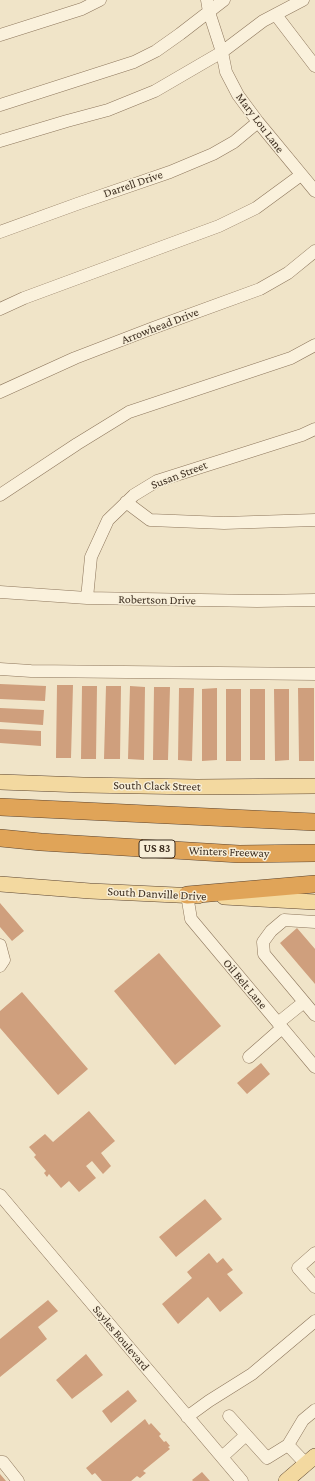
<!DOCTYPE html>
<style>
body{margin:0}
canvas{display:block;background:#f0e4c8}
</style>
<canvas width="315" height="1481"></canvas>
<script>
const g = document.querySelector('canvas').getContext('2d');
g.lineJoin = 'round';
function fill(path, color) { g.fillStyle = color; g.fill(path, 'evenodd'); }
const toPath = rows => new Path2D(rows.map(r => 'M' + r).join(''));
function trace(path, color, width, dash) { g.strokeStyle = color; g.lineWidth = width; g.lineCap = dash ? 'butt' : 'round'; g.setLineDash(dash || []); g.stroke(path); }
function write(font, color, halo, rows, align = 'center') {
  g.font = font + ' "Crimson Pro",serif'; g.lineWidth = 3; g.setLineDash([]); g.textBaseline = 'middle'; g.strokeStyle = halo; g.fillStyle = color; for (const [text, x, y, turn = 0] of rows) {
    g.save(); g.translate(x, y); g.rotate((+turn || 0) * Math.PI / 180); g.textAlign = isNaN(turn) ? turn : align; if (halo) g.strokeText(text, 0, 0); g.fillText(text, 0, 0); g.restore();
  }
}
fill(toPath([
 [0,684,46,686,45,701,0,699],
 [57,685,73,685,71,758,56,758],
 [82,686,97,686,96,759,81,759],
 [106,686,121,686,120,759,104,759],
 [130,686,145,687,144,760,128,759],
 [154,687,170,687,168,760,153,760],
 [179,688,194,688,192,761,178,760],
 [217,688,217,760,202,761,202,689],
 [298,688,314,688,314,761,299,761],
 [226,689,241,689,241,761,226,761],
 [250,689,265,689,265,760,250,760],
 [274,689,289,689,289,760,275,761],
 [0,708,44,710,43,725,0,722],
 [0,729,41,731,41,746,0,743],
 [0,903,24,931,12,941,0,927],
 [297,928,315,949,315,984,280,943],
 [159,953,221,1026,175,1065,114,991],
 [22,992,88,1069,58,1095,0,1028,0,1011],
 [261,1063,270,1074,247,1094,237,1083],
 [89,1111,115,1141,101,1153,111,1166,103,1174,92,1161,86,1166,96,1178,79,1192,69,1181,61,1188,49,1174,47,1177,44,1173,46,1171,34,1157,36,1155,29,1147,45,1134,53,1142],
 [205,1199,222,1219,176,1257,159,1237],
 [209,1253,217,1263,223,1258,233,1270,227,1274,243,1293,220,1312,208,1297,178,1324,162,1304,192,1278,187,1272],
 [48,1300,58,1311,38,1327,47,1339,0,1377,0,1339],
 [86,1354,103,1375,72,1399,56,1380],
 [128,1390,137,1401,111,1423,102,1411],
 [145,1419,149,1425,151,1423,161,1434,159,1436,164,1442,166,1441,170,1446,168,1447,170,1449,143,1471,146,1473,140,1478,137,1476,131,1481,102,1481,95,1473,92,1475,86,1468],
 [202,1472,210,1481,193,1481,192,1480],
 [0,1474,6,1481,0,1481]
]), '#cf9f7d');
const minor = toPath([
 [207,0,209,12,222,52,226,72,238,95,258,122,315,191],
 [276,15,315,66],
 [0,35,82,9,100,0],
 [0,105,134,62,156,51,180,34,224,0],
 [0,141,67,121,108,110,155,91,222,52,263,21,303,0],
 [0,232,77,204,170,172,213,154,234,142,258,122],
 [0,309,24,298,219,226,256,208,301,175],
 [0,392,75,358,153,328,260,289,288,273,315,251],
 [0,495,77,444,129,412,291,358,315,345],
 [126,502,150,520,224,523,315,520],
 [0,592,87,598,257,601,315,600],
 [87,598,91,557,108,520,134,495,157,481,302,435,315,429],
 [0,669,31,671,315,674],
 [187,895,191,919,315,1067],
 [315,922,284,920,271,931,263,942,264,954,315,1015],
 [0,945,4,960,0,966],
 [278,1023,304,1002],
 [249,1057,282,1028],
 [0,1195,242,1481],
 [315,1253,298,1268,315,1287],
 [229,1416,267,1458,288,1445,303,1420,315,1410],
 [187,1417,209,1401,252,1374,315,1321],
 [288,1445,306,1464],
 [222,1457,246,1435],
 [0,1462,3,1462,18,1481]
]);
const major = toPath([
 [0,782,83,785,197,787,315,786],
 [0,884,90,891,198,896],
 [224,897,315,902],
 [286,1481,315,1456]
]);
const highway = toPath([
 [0,807,315,822],
 [0,838,41,842,239,854,315,853],
 [187,895,315,884]
]);
trace(minor, '#8d765c', 13);
trace(major, '#5b4430', 16);
trace(highway, '#5b4430', 18);
trace(minor, '#faf1dc', 12);
trace(major, '#f3d9a0', 15);
trace(highway, '#e0a458', 17);
for (const [x, y, w] of [
 [157,849,36]
]) { const box = new Path2D(); box.roundRect(x - w / 2, y - 9, w, 18, 3); g.fillStyle = '#f7eed8'; g.fill(box); trace(box, '#3d2e20', 1); }
write('bold 11px', '#3d2e20', null, [
 ["US 83",157,849]
]);
write('12px', '#3d2e20', '#f7eed8', [
 ["Mary Lou Lane",260,123,53],
 ["Darrell Drive",133,184,-19],
 ["Arrowhead Drive",160,326,-21],
 ["Susan Street",179,475,-21],
 ["Robertson Drive",157,600,1],
 ["South Clack Street",157,786,1],
 ["Winters Freeway",229,852,2],
 ["South Danville Drive",157,894,3],
 ["Oil Belt Lane",245,984,50],
 ["Sayles Boulevard",121,1338,50]
]);
</script>
